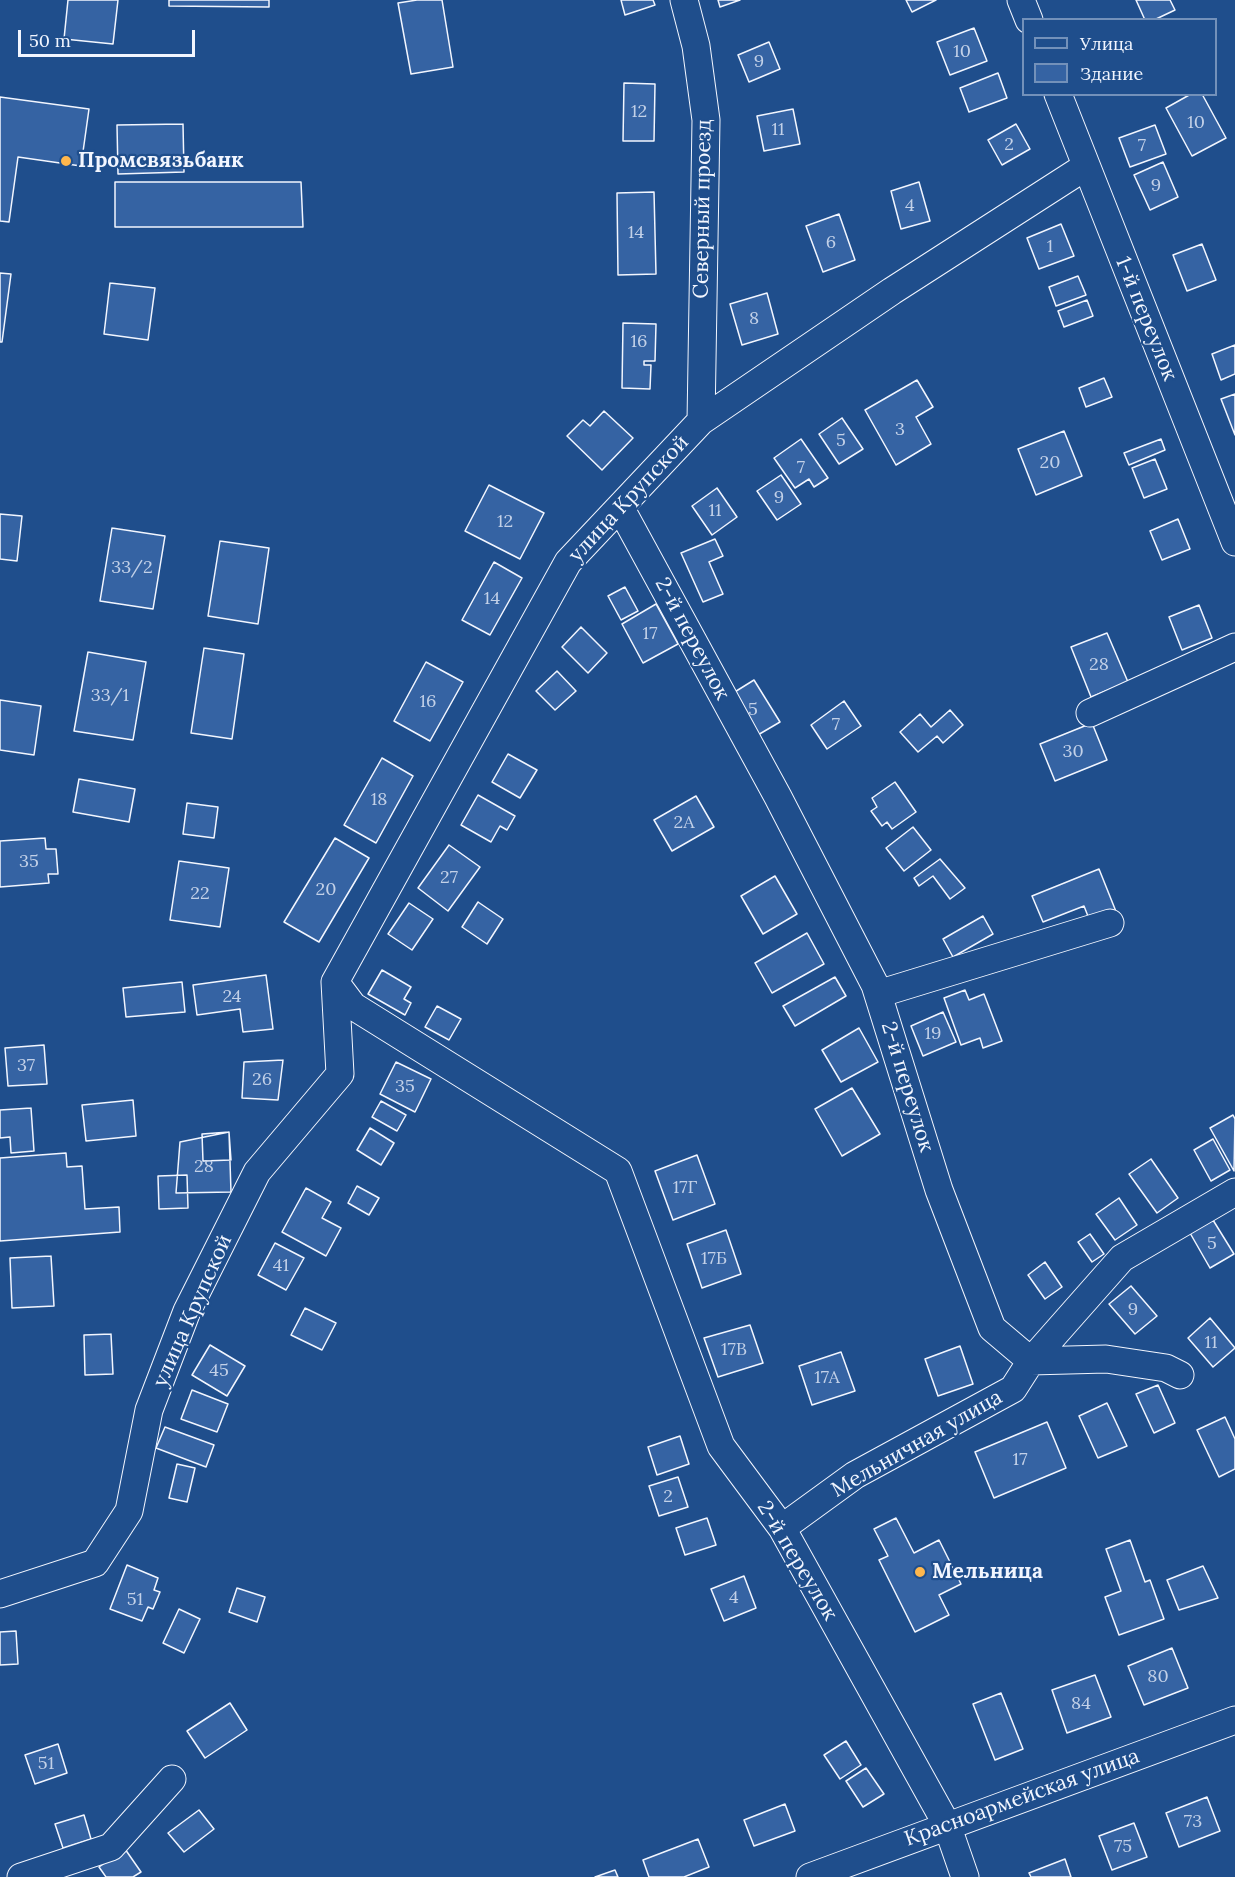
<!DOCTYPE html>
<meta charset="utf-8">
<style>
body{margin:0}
#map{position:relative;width:1235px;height:1877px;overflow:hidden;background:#1f4e8c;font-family:Lora,serif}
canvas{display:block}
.legend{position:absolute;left:1022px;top:18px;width:195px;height:78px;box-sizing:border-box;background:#1f4e8c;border:2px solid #7391ba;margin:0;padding:8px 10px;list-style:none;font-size:18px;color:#f2f6ff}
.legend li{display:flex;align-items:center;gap:12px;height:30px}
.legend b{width:30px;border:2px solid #7391ba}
.scale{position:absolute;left:18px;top:30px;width:177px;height:27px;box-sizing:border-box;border:3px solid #f2f6ff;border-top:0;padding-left:8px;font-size:18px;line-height:21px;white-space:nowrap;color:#f2f6ff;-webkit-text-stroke:4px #1f4e8c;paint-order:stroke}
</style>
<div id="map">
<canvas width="1235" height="1877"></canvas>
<ul class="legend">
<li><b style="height:8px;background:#1f4e8c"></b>Улица</li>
<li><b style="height:16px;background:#3563a3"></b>Здание</li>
</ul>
<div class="scale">50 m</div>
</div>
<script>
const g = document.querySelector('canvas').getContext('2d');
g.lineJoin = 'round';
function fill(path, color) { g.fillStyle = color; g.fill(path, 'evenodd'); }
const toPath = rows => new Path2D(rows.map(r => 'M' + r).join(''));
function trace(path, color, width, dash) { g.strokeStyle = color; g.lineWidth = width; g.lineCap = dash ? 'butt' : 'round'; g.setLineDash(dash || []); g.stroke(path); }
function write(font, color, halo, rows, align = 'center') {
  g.font = font + ' Lora,serif'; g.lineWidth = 4.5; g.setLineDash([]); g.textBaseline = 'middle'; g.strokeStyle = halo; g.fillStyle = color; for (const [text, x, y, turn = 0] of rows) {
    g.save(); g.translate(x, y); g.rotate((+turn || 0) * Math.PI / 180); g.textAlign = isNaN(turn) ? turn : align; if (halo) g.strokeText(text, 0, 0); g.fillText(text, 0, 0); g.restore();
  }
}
const building = toPath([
 [68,0,118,0,113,44,64,39,68,0],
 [169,0,269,0,269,7,169,6,169,0],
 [417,0,442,0,453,67,411,74,398,3,417,0],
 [621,0,653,0,655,5,625,15,621,0],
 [718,0,740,0,720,7,718,0],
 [906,0,936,0,912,12,906,0],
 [1136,0,1170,0,1175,10,1154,20,1145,20,1136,0],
 [974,28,987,61,950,75,937,42,974,28],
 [769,42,780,69,749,82,738,55,769,42],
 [998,73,1007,98,969,112,960,88,998,73],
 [624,83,655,84,654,141,623,141,624,83],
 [1191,94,1202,94,1226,138,1192,156,1166,108,1191,94],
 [0,97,89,109,81,166,18,157,9,222,0,221,0,97],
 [793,109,800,144,764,151,757,116,793,109],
 [183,124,184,172,118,174,117,125,183,124],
 [1016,124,1030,149,1002,165,988,140,1016,124],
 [1155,125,1166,154,1130,167,1119,138,1155,125],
 [1163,162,1178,197,1150,210,1134,175,1163,162],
 [115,182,301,182,303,227,115,227,115,182],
 [919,182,930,221,901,229,891,191,919,182],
 [654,192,656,274,618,275,617,193,654,192],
 [839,214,855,260,823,272,806,226,839,214],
 [1061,224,1074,256,1039,269,1027,238,1061,224],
 [1202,244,1216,280,1187,291,1173,255,1202,244],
 [0,273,11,274,2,342,0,342,0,273],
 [1078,276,1086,295,1056,306,1049,287,1078,276],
 [110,283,155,288,148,340,104,334,110,283],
 [767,293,778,334,742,345,730,304,767,293],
 [1087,300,1093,316,1064,327,1058,311,1087,300],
 [623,323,656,324,655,361,644,361,644,365,651,365,650,389,622,388,623,323],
 [1235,345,1235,374,1221,380,1212,354,1235,345],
 [1104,378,1112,397,1086,407,1079,388,1104,378],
 [917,380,933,407,916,417,931,444,896,465,865,410,917,380],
 [1235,394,1235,435,1221,399,1235,394],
 [604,411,633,438,602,470,567,436,583,420,590,426,604,411],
 [842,418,863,449,839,464,819,434,842,418],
 [1064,431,1082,476,1036,495,1018,449,1064,431],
 [801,439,828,478,814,487,809,479,795,488,774,458,801,439],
 [1161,439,1165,450,1129,465,1124,453,1161,439],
 [1155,459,1167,489,1144,498,1132,468,1155,459],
 [781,475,801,504,777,520,757,491,781,475],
 [489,485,544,513,520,559,465,531,489,485],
 [717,488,737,517,712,535,692,506,717,488],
 [0,514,22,516,17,561,0,559,0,514],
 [1178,519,1190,549,1162,560,1150,531,1178,519],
 [112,528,165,536,153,609,100,601,112,528],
 [715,539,723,556,709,562,723,594,703,602,681,553,715,539],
 [220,541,269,548,258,624,208,616,220,541],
 [494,562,522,578,490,635,462,620,494,562],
 [625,587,638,611,621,620,608,596,625,587],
 [656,604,678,644,643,663,622,624,656,604],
 [1199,605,1212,638,1182,650,1169,617,1199,605],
 [581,627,607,653,588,673,562,647,581,627],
 [1107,633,1128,682,1091,697,1071,647,1107,633],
 [204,648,244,654,232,739,191,733,204,648],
 [88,652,146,662,133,740,74,731,88,652],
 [426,662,463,682,430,741,394,721,426,662],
 [557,671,576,691,555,710,536,691,557,671],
 [754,680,780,722,751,739,725,698,754,680],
 [0,700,41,706,34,755,0,750,0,700],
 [844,701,861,726,827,749,811,725,844,701],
 [950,710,963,725,943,743,937,736,918,752,900,732,920,714,931,727,950,710],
 [1092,723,1107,760,1055,781,1040,744,1092,723],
 [508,754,537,770,520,798,492,782,508,754],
 [382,758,413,776,376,843,344,825,382,758],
 [79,779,135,789,129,822,73,812,79,779],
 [895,782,916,812,892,829,887,822,882,826,871,811,877,807,872,798,895,782],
 [478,795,515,816,507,830,500,826,491,842,461,825,478,795],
 [696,796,714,827,672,851,654,820,696,796],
 [187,803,218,807,214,838,183,834,187,803],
 [913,827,931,850,904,871,886,848,913,827],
 [45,838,46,849,56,849,58,874,48,874,49,883,0,887,0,841,45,838],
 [335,838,369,858,319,942,284,922,335,838],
 [449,845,480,867,448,911,418,888,449,845],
 [940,859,965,888,950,899,933,876,919,886,914,878,940,859],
 [179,861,229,868,220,927,170,920,179,861],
 [1099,869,1117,914,1091,924,1084,906,1043,922,1032,896,1099,869],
 [775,876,797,914,763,934,741,896,775,876],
 [478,902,503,919,487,944,462,927,478,902],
 [409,903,433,919,412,950,388,934,409,903],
 [983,916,993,934,953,957,943,939,983,916],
 [807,933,824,964,772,993,755,963,807,933],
 [382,970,411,987,404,999,411,1003,405,1015,368,994,382,970],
 [266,975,273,1029,243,1032,240,1009,197,1015,193,985,266,975],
 [835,977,846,996,795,1026,783,1006,835,977],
 [182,982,185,1012,126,1017,123,988,182,982],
 [965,990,969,1000,984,994,1002,1041,983,1048,980,1038,961,1045,944,998,965,990],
 [437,1006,461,1019,449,1040,425,1027,437,1006],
 [943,1012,956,1042,923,1056,911,1026,943,1012],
 [859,1028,878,1062,841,1082,822,1050,859,1028],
 [44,1045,47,1084,8,1086,5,1048,44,1045],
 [283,1060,278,1100,242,1098,244,1062,283,1060],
 [396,1062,431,1079,415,1112,380,1094,396,1062],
 [852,1088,880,1134,842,1156,815,1109,852,1088],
 [133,1100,136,1136,86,1141,82,1105,133,1100],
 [381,1101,406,1115,397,1131,372,1117,381,1101],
 [31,1108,34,1151,11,1153,10,1137,0,1138,0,1110,31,1108],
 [1233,1115,1235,1119,1234,1171,1210,1128,1233,1115],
 [370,1128,394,1143,381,1165,357,1150,370,1128],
 [229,1132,231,1160,203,1161,202,1134,229,1132],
 [229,1132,231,1192,176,1193,180,1142,229,1132],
 [1213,1139,1230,1170,1211,1181,1194,1150,1213,1139],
 [66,1153,67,1167,82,1166,85,1209,119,1207,120,1232,0,1241,0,1158,66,1153],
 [697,1155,715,1204,673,1220,655,1171,697,1155],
 [1151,1159,1178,1198,1157,1213,1129,1174,1151,1159],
 [187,1175,188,1208,159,1209,158,1176,187,1175],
 [357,1186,379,1198,369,1215,348,1203,357,1186],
 [306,1188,331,1202,322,1218,341,1228,326,1256,282,1232,306,1188],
 [1119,1198,1137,1225,1115,1240,1096,1214,1119,1198],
 [1213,1220,1234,1254,1210,1268,1190,1233,1213,1220],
 [726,1230,741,1274,702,1288,687,1244,726,1230],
 [1090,1234,1104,1254,1092,1262,1078,1242,1090,1234],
 [275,1243,304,1258,286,1290,258,1275,275,1243],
 [51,1256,54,1306,12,1308,10,1258,51,1256],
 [1045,1262,1062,1287,1045,1299,1028,1275,1045,1262],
 [1131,1286,1157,1316,1135,1334,1109,1304,1131,1286],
 [305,1308,336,1323,322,1350,291,1335,305,1308],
 [1210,1318,1235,1348,1213,1367,1188,1338,1210,1318],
 [750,1325,763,1363,718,1377,704,1338,750,1325],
 [111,1334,113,1374,85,1375,84,1335,111,1334],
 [210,1345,245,1366,227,1396,192,1375,210,1345],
 [960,1346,973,1384,938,1396,925,1359,960,1346],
 [841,1352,855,1391,812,1405,799,1366,841,1352],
 [1158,1385,1175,1423,1154,1433,1136,1394,1158,1385],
 [192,1390,228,1404,217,1432,181,1419,192,1390],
 [1107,1403,1127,1446,1098,1458,1079,1416,1107,1403],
 [1225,1417,1235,1439,1235,1469,1219,1477,1197,1430,1225,1417],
 [1047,1422,1066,1468,994,1498,975,1452,1047,1422],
 [165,1427,214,1445,206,1467,156,1448,165,1427],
 [680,1436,689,1464,657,1475,648,1447,680,1436],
 [177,1464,195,1468,187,1502,169,1498,177,1464],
 [678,1477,688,1507,659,1516,649,1486,678,1477],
 [707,1518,716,1545,685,1555,676,1528,707,1518],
 [896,1518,914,1553,939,1540,961,1584,939,1595,949,1615,915,1632,879,1560,888,1556,874,1529,896,1518],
 [1130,1540,1145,1582,1150,1580,1164,1619,1119,1635,1105,1597,1121,1591,1106,1549,1130,1540],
 [127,1565,158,1578,154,1590,160,1592,153,1609,148,1607,142,1621,110,1609,127,1565],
 [1203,1566,1218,1598,1179,1610,1167,1580,1203,1566],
 [744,1576,756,1608,724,1621,711,1589,744,1576],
 [237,1588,265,1597,257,1622,229,1612,237,1588],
 [179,1609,200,1619,184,1653,163,1643,179,1609],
 [16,1631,18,1664,0,1665,0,1632,16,1631],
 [1172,1648,1188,1688,1144,1705,1128,1666,1172,1648],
 [1095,1675,1111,1717,1067,1733,1052,1690,1095,1675],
 [1001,1693,1023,1749,995,1760,973,1704,1001,1693],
 [230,1703,247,1730,205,1758,187,1731,230,1703],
 [846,1741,861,1765,840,1779,824,1755,846,1741],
 [58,1744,67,1773,35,1784,25,1755,58,1744],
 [866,1768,884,1794,863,1807,846,1781,866,1768],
 [1207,1797,1220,1831,1179,1847,1166,1813,1207,1797],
 [785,1804,795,1831,754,1846,744,1820,785,1804],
 [199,1810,214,1829,184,1852,168,1833,199,1810],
 [84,1815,91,1839,63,1848,55,1824,84,1815],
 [1134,1823,1147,1857,1112,1870,1099,1836,1134,1823],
 [698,1839,709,1867,684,1877,649,1877,643,1860,698,1839],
 [125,1849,141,1872,133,1877,106,1877,99,1867,125,1849],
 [1065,1859,1071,1877,1031,1877,1029,1873,1065,1859],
 [615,1870,618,1877,595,1877,615,1870]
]);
fill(building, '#3563a3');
trace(building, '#f2f6ff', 1.5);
const minor = toPath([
 [684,0,696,46,706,120,701,421],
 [1021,0,1029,20],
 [1058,94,1235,542],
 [621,509,778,797,875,985,939,1190,992,1328,1031,1361,1106,1359,1166,1368,1180,1375],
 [1090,713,1235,647],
 [335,982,353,1006,618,1171,721,1446,782,1528,947,1825,965,1877],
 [878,994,1110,923],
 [782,1528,855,1475,1013,1389,1031,1361,1122,1258,1235,1192],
 [0,1594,95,1563,129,1511,149,1410,187,1311,257,1172,340,1074,335,982,568,562,701,421,892,291,1085,167],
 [21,1877,111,1847,172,1779],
 [810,1877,1235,1720]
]);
trace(minor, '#f2f6ff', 29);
trace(minor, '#1f4e8c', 27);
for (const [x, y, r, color] of [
 [66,161,6,"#ffb74d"],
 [920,1572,6,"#ffb74d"]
]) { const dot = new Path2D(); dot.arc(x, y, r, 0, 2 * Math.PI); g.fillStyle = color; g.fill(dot); trace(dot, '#1f4e8c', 2); }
write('18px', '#c3d1e8', null, [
 ["10",962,52],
 ["9",759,62],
 ["12",639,112],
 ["10",1196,123],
 ["11",778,130],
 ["2",1009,145],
 ["7",1142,146],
 ["9",1156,186],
 ["4",910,206],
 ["14",636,233],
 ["6",831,243],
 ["1",1050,247],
 ["8",754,319],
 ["16",639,342],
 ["3",900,430],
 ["5",841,441],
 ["20",1050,463],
 ["7",801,468],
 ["9",779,498],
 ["11",715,511],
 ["12",505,522],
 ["33/2",132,568],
 ["14",492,599],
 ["17",650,634],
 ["28",1099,665],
 ["33/1",110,696],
 ["16",428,702],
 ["5",753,710],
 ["7",836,725],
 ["30",1073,752],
 ["18",379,800],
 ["2А",684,823],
 ["35",29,862],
 ["27",449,878],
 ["20",326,890],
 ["22",200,894],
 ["24",232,997],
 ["19",933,1034],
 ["37",26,1066],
 ["26",262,1080],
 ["35",405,1087],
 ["28",204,1167],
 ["17Г",685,1188],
 ["5",1212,1244],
 ["17Б",714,1259],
 ["41",281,1266],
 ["9",1133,1310],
 ["11",1211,1343],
 ["17В",734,1350],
 ["45",219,1371],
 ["17А",827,1378],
 ["17",1020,1460],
 ["2",668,1497],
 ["4",734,1598],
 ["51",135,1600],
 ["80",1158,1677],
 ["84",1081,1704],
 ["51",46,1764],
 ["73",1193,1822],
 ["75",1123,1847]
]);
write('bold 21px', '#f2f6ff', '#1f4e8c', [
 ["Промсвязьбанк",78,161],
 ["Мельница",932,1572]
], 'left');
write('21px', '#f2f6ff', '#1f4e8c', [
 ["Северный проезд",703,209,-89],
 ["1-й переулок",1146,319,68],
 ["улица Крупской",629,499,-47],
 ["2-й переулок",692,639,62],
 ["2-й переулок",907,1087,73],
 ["улица Крупской",193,1311,-66],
 ["Мельничная улица",917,1444,-30],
 ["2-й переулок",797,1561,59],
 ["Красноармейская улица",1022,1798,-20]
]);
</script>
